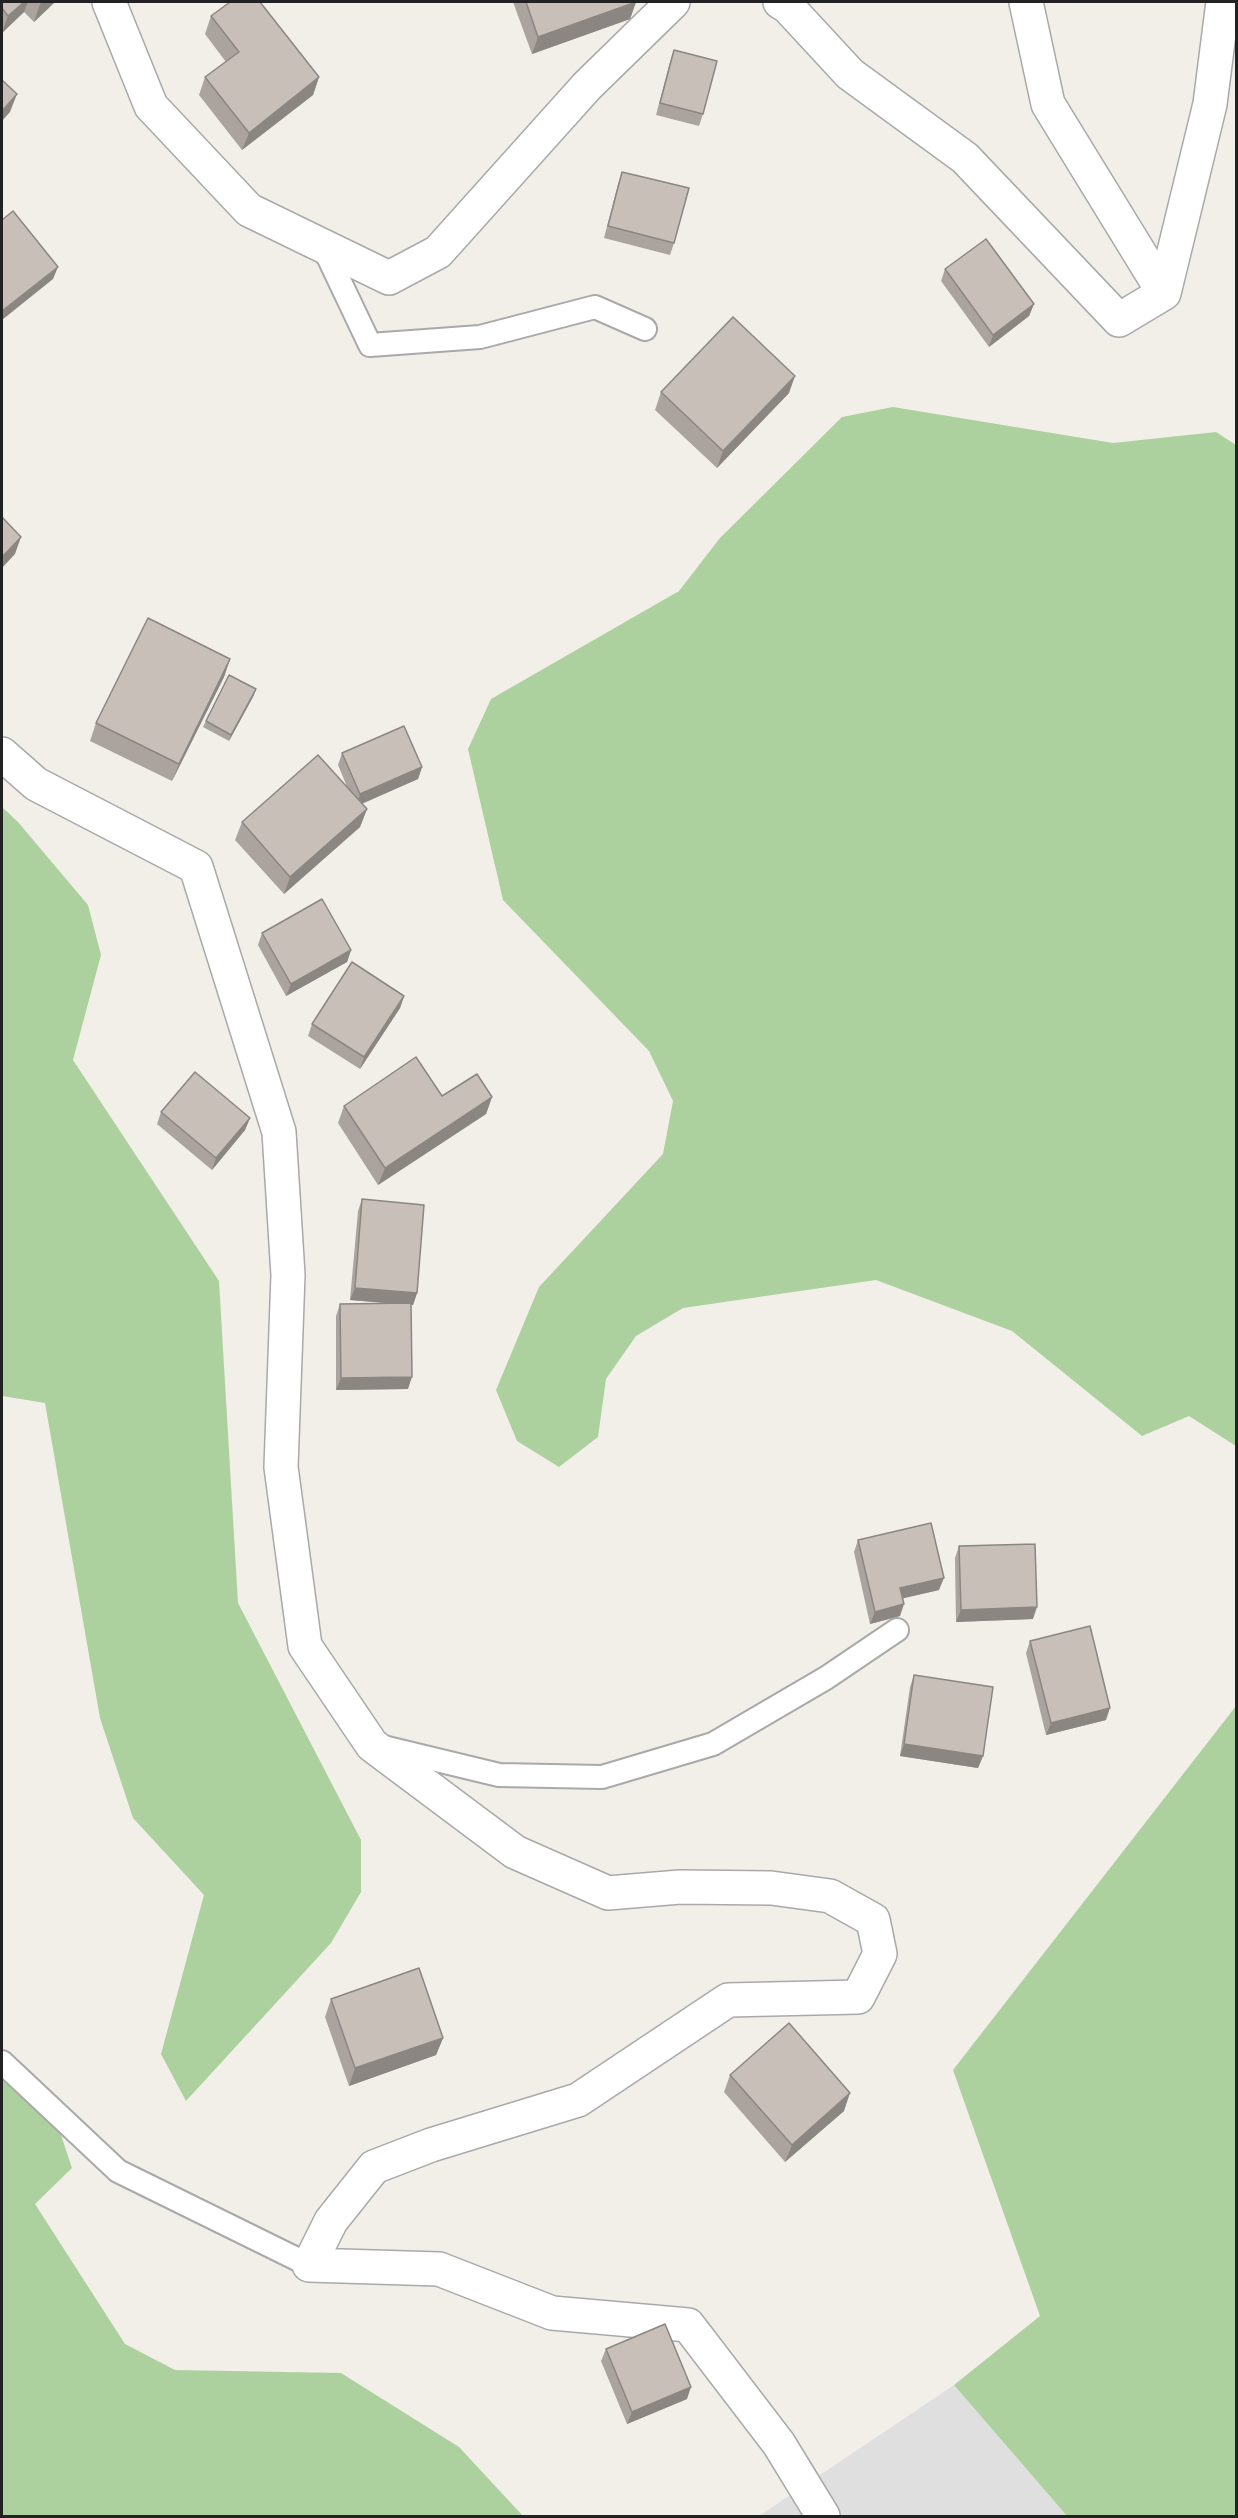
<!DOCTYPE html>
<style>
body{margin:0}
#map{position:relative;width:1238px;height:2518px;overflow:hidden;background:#f2efe9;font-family:Helvetica,sans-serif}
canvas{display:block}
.frame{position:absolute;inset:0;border:3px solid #222;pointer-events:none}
</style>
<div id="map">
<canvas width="1238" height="2518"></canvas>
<div class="frame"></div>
</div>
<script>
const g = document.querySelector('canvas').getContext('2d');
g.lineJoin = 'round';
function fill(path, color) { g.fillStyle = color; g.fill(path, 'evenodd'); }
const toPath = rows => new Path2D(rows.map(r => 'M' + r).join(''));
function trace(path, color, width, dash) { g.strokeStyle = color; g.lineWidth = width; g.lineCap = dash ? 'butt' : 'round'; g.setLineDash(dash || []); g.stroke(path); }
fill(toPath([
 [954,2385,1067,2516,759,2516]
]), '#e0dfdf');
fill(toPath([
 [893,407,1113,443,1216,432,1236,445,1236,1446,1189,1416,1142,1436,1012,1331,876,1280,683,1308,636,1336,606,1379,598,1437,559,1467,517,1441,496,1390,539,1287,663,1154,673,1101,649,1051,503,900,468,749,491,699,679,591,720,538,842,417],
 [2,807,18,822,88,905,101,955,73,1060,219,1281,238,1603,361,1840,361,1892,331,1943,186,2101,161,2054,204,1895,133,1818,100,1718,45,1403,2,1396],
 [1236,1706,1236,2516,1067,2516,954,2385,1040,2316,953,2070],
 [2,2080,55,2117,72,2168,35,2204,125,2344,175,2370,341,2373,459,2447,523,2516,2,2516]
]), '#add19e');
const lane = toPath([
 [323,246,370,345,480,337,595,307,645,329],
 [383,1747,499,1775,602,1777,713,1744,826,1678,897,1630],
 [2,2062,118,2171,309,2265]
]);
const street = toPath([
 [109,2,151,106,249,210,389,278,438,252,587,86,673,2],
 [780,2,788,7,850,74,965,158,1119,320,1164,293,1210,104,1223,2],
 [1026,2,1048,104,1164,293],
 [2,754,36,784,196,867,279,1132,288,1275,281,1467,305,1646,372,1745,515,1852,608,1893,680,1887,771,1888,830,1896,873,1920,880,1954,858,1997,728,2000,578,2100,431,2145,374,2167,331,2221,309,2265,439,2269,552,2313,688,2325,779,2444,823,2516]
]);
trace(lane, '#a9a9a9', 26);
trace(street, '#a9a9a9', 36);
trace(lane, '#fff', 22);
trace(street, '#fff', 33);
fill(toPath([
 [2,2,55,2,34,22,24,12,2,33],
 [513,2,636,2,630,19,532,54],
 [211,16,319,77,313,95,242,150,199,95,205,77,226,62,205,34],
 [674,50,703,114,699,126,656,115,670,62],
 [622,172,674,243,670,255,604,238,618,184],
 [945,269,1034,304,1029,316,989,347,941,281],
 [661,392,789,393,717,468,655,410],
 [230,659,224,677,172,781,90,741,96,723],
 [254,695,229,741,203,727,206,721],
 [342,753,422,767,418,779,362,804,367,809,360,827,284,894,235,840,242,822,348,789,338,765],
 [262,933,351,950,347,962,286,996,258,945],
 [404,996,400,1008,360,1069,308,1036,312,1024],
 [442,1096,492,1097,486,1114,378,1185,338,1123,344,1106],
 [161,1112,250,1118,245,1130,212,1170,157,1124],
 [362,1199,417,1293,413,1305,411,1305,408,1389,336,1390,336,1316,340,1304,394,1304,350,1300,358,1211],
 [858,1540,939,1590,903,1598,900,1616,870,1624,854,1552],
 [959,1546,1033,1619,956,1622,955,1558],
 [1030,1641,1106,1720,1046,1735,1026,1653],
 [914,1675,983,1756,978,1768,900,1756,910,1687],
 [331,1999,443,2038,436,2055,349,2086,325,2017],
 [730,2075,844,2111,785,2162,724,2092],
 [606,2349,687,2399,627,2424,601,2361]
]), '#aba49e');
fill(toPath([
 [24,2,28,2,24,12,2,33,8,16],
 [43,2,55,2,34,22,40,4],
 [636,2,630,19,532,54,538,37],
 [319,77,313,95,242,150,249,133],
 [17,94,10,112,2,121,2,111],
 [58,267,53,279,2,320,2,311],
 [1034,304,1029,316,989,347,993,335],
 [795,376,789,393,717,468,723,451],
 [21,537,15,554,2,568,2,557],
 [230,659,224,677,172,781,179,764],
 [256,689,254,695,229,741,231,735],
 [422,767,418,779,356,806,360,794],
 [367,809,360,827,284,894,290,877],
 [351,950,347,962,286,996,291,984],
 [404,996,400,1008,360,1069,364,1057],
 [492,1097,486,1114,378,1185,385,1168],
 [250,1118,245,1130,212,1170,216,1158],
 [355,1288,417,1293,413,1305,350,1300],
 [412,1377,408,1389,336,1390,341,1378],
 [944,1578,939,1590,896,1600,900,1588],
 [904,1604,900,1616,870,1624,875,1612],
 [1037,1607,1033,1619,956,1622,961,1610],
 [1110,1708,1106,1720,1046,1735,1051,1723],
 [904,1744,983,1756,978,1768,900,1756],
 [443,2038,436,2055,349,2086,355,2068],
 [850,2093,844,2111,785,2162,792,2145],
 [691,2387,687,2399,627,2424,632,2412]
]), '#8b8681');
const building = toPath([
 [2,2,24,2,8,16,2,8,2,2],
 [230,2,260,2,319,77,249,133,205,77,239,52,211,16,230,2],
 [526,2,636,2,538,37,526,2],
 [674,50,717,61,703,114,660,103,674,50],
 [2,80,17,94,2,111,2,80],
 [622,172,689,188,674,243,608,226,622,172],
 [13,211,58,267,2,311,2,220,13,211],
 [986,239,1034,304,993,335,945,269,986,239],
 [733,317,795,376,723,451,661,392,733,317],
 [2,517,21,537,2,557,2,517],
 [148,618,230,659,179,764,96,723,148,618],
 [229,675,256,689,231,735,206,721,229,675],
 [404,726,422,767,360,794,342,753,404,726],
 [318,755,367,809,290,877,242,822,318,755],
 [322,899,351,950,291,984,262,933,322,899],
 [352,962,404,996,364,1057,312,1024,352,962],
 [416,1057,442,1096,477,1074,492,1097,385,1168,344,1106,416,1057],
 [195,1072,250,1118,216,1158,161,1112,195,1072],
 [362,1199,424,1205,417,1293,355,1288,362,1199],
 [411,1303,412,1377,341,1378,340,1304,411,1303],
 [931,1523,944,1578,900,1588,904,1604,875,1612,858,1540,931,1523],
 [1035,1544,1037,1607,961,1610,959,1546,1035,1544],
 [1090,1626,1110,1708,1051,1723,1030,1641,1090,1626],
 [914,1675,993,1687,983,1756,904,1744,914,1675],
 [419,1968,443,2038,355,2068,331,1999,419,1968],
 [789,2023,850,2093,792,2145,730,2075,789,2023],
 [665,2324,691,2387,632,2412,606,2349,665,2324]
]);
fill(building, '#c7bfb8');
trace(building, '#8b8681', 1.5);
</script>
